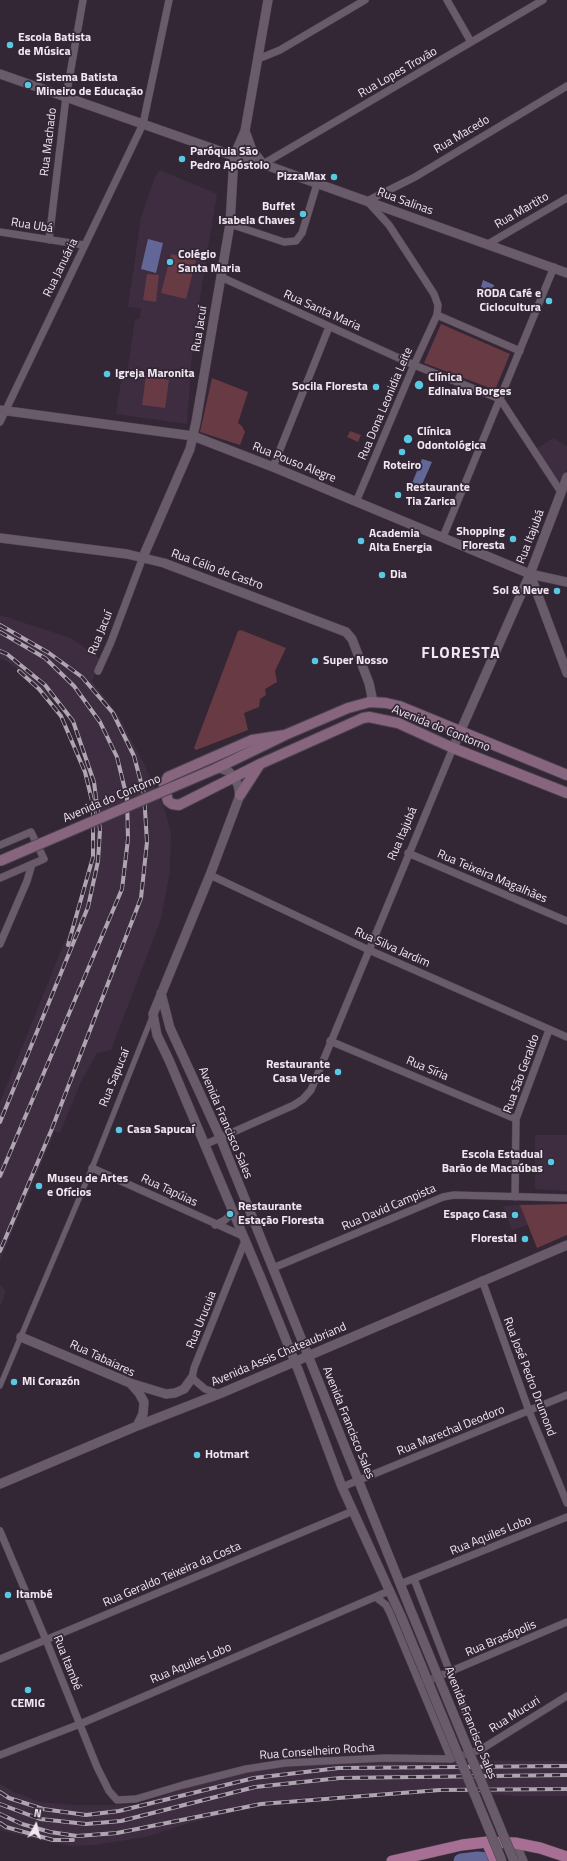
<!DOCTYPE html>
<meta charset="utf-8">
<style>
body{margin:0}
#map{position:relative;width:567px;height:1861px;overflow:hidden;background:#332635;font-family:"Titillium Web",sans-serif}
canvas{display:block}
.north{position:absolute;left:16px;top:1805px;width:40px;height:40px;-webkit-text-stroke:3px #332635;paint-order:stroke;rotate:8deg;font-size:11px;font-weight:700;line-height:16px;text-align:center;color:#f0e7f1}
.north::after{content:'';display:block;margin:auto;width:14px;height:18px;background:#f0e7f1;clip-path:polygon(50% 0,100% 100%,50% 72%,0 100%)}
</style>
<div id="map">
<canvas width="567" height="1861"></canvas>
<div class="north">N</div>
</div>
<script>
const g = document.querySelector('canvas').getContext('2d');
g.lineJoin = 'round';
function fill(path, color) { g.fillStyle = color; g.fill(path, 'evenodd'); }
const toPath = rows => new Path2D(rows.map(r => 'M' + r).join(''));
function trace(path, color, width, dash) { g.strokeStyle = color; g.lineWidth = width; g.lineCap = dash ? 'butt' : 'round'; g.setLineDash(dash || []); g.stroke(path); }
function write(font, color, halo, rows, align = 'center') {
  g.font = font + ' "Titillium Web",sans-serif'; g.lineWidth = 3.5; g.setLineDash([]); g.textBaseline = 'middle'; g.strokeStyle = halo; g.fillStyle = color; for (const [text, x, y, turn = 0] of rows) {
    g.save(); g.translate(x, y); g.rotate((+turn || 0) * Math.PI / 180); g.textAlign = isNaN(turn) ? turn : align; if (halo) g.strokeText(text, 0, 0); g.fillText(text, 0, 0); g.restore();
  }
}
fill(toPath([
 [160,170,217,194,193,340,187,424,116,414,122,374,127,374,135,319,139,319,141,309,128,307,141,217,155,177],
 [553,438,567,446,567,469,561,484,536,449],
 [0,615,71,638,102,660,92,681,119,716,145,766,165,810,171,834,170,872,161,919,111,1050,97,1053,80,1084,60,1133,55,1131,0,1261,0,1102,85,891,94,855,95,832,92,777,78,735,59,706,20,671,6,661,0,659],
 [535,1135,567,1135,567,1191,535,1189],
 [520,1205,528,1225,512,1230,503,1206],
 [0,1285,6,1291,0,1307],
 [413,1760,567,1761,567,1796,515,1796,458,1792,363,1793,308,1797,278,1801,190,1823,145,1837,95,1845,72,1846,43,1841,0,1830,0,1784,14,1792,40,1802,77,1805,136,1805,189,1787,245,1773,285,1766]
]), '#3e2d41');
fill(toPath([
 [171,254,196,260,186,299,161,293],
 [147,274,159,275,156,302,143,300],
 [441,324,510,354,495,390,424,363],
 [146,376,169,380,165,408,142,405],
 [212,378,248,392,238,423,242,426,245,432,240,445,200,432],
 [350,431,361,435,358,442,347,437],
 [241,630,286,648,275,671,277,682,265,689,266,695,260,699,259,707,244,713,248,730,196,750,194,748,238,631],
 [567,1204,567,1235,537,1248,520,1205]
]), '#673a44');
fill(toPath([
 [148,239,163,243,156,273,141,269],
 [483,280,494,285,492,292,481,287],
 [422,459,432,462,421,487,412,483]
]), '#636797');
trace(toPath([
 [461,1861,478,1859,495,1861]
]), '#636797', 15);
const pedestrian = toPath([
 [0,1386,92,1168,152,1017]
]);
const minor = toPath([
 [447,0,471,42],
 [258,59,280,50,365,0],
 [263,164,543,0],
 [230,224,284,242,296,241,302,233,317,184],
 [0,232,84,245],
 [49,240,66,97,83,0],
 [488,244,567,198],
 [221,277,414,365,500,399],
 [437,315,520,351],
 [500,399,561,492],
 [0,422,143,124,169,0],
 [273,467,329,327],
 [356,502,414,365,437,315,438,305,434,294,389,225,367,201,415,177,567,86],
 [443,537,554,267],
 [98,671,111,642,143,557],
 [0,845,31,832,44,859,0,878],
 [408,853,567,921],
 [210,875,369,950,567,1037],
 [0,944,27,881,32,864],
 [330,1041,516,1119],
 [204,1145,294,1105,303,1099,311,1090,453,748],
 [92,1168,243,1236],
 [515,1197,516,1119,549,1030],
 [215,1225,225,1220,233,1212],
 [273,1268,443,1197,454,1195,567,1198],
 [482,1280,529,1411,567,1503],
 [220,1394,205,1389,192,1378,194,1368,245,1241],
 [342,1487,567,1395],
 [0,1531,46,1640,97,1767,109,1791,117,1800,136,1799,183,1785,246,1769,285,1763,386,1758,451,1759,480,1750,567,1696],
 [414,1579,480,1750],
 [400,1584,567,1517],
 [377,1598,386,1605,390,1613,451,1759],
 [0,1659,353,1511],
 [423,1683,567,1622],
 [0,1755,80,1724,389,1591]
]);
const tertiary = toPath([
 [0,74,234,156,263,164,567,273],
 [245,131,252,150,263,164],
 [0,410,193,436,273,467,530,574,567,582],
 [0,538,127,554,164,563,346,632,352,639,369,683,372,697,370,702],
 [143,557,190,449,196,422,230,224,234,156,245,131,268,0],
 [530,574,567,673],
 [453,748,530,574,567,477],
 [219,768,228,771,234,777,238,785,240,795,210,875,153,1014,157,1035,169,1060,261,1278,299,1372,342,1487,401,1616],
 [161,993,170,1028,220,1137,411,1611],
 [21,1337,130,1383,166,1394,175,1393,184,1389,192,1378],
 [131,1384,139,1393,144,1402,143,1414,137,1426],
 [0,1484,137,1426,224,1392,567,1245],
 [515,1843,523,1861]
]);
const secondary = toPath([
 [285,735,252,740,168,777,164,785,168,801,172,804,179,805,260,764,363,718,369,717,398,723,453,748,567,793],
 [215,769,285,735,348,708,370,702,386,703,399,706,567,775],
 [240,795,260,764]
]);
const primary = toPath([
 [487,1842,495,1861],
 [392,1861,462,1845,487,1842,515,1843,540,1848,567,1857]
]);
trace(pedestrian, '#4d434f', 6);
trace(minor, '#4d434f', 8);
trace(tertiary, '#4d434f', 10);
trace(secondary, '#4d434f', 12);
trace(primary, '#4d434f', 12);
trace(pedestrian, '#6a5b6b', 5);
trace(minor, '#6a5b6b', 7);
trace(tertiary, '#6a5b6b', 9);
trace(secondary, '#88657f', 10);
trace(primary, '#a66f93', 11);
const rail = toPath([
 [0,625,49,653,82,677,113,713,134,756,144,794,147,842,141,898,51,1131,0,1251],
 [0,632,45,658,74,686,100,722,117,757,127,798,128,839,122,889,0,1176],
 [0,651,7,654,45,685,73,721,94,782,100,830,98,861,88,907,0,1122],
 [19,671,39,689,61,716,85,772,93,805,93,857,68,945],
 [0,1792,9,1798,43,1809,86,1815,119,1811,254,1778,339,1768,567,1766],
 [0,1804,40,1819,86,1824,121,1821,255,1787,340,1778,567,1775],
 [0,1814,22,1824,50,1832,77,1836,117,1833,261,1804,440,1790,567,1789],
 [0,1823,6,1827,53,1840,73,1840]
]);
trace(rail, '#afa5b1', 4);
trace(rail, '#332635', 2.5, [8]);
const tertiaryBridge = toPath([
 [411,1611,514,1861],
 [401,1616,502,1861]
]);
const secondaryBridge = toPath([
 [0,861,215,769]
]);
trace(tertiaryBridge, '#4d434f', 10, []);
trace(secondaryBridge, '#4d434f', 12, []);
trace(tertiaryBridge, '#6a5b6b', 9);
trace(secondaryBridge, '#88657f', 10);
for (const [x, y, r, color] of [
 [10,45,4,"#57c9e2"],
 [28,85,4,"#57c9e2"],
 [182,159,4,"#57c9e2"],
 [334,177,4,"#57c9e2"],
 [303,214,4,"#57c9e2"],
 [170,262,4,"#57c9e2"],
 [549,301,4,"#57c9e2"],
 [107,374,4,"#57c9e2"],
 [419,385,5,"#57c9e2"],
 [376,387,4,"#57c9e2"],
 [408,439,5,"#57c9e2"],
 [402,452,4,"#57c9e2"],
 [398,495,4,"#57c9e2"],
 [513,539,4,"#57c9e2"],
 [361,541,4,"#57c9e2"],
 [382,575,4,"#57c9e2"],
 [557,591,4,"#57c9e2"],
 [315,661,4,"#57c9e2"],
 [338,1072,4,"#57c9e2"],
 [119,1130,4,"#57c9e2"],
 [551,1162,4,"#57c9e2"],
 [39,1186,4,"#57c9e2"],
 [230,1214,4,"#57c9e2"],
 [515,1215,4,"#57c9e2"],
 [525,1239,4,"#57c9e2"],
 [14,1382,4,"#57c9e2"],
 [197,1455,4,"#57c9e2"],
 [8,1595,4,"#57c9e2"],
 [28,1690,4,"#57c9e2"]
]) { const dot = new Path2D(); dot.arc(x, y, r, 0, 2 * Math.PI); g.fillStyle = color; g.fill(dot); trace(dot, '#332635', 1.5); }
write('bold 12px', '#f0e7f1', '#332635', [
 ["Escola Batista",18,38],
 ["de Música",18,52],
 ["Sistema Batista",36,78],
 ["Mineiro de Educação",36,92],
 ["Paróquia São",190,152],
 ["Pedro Apóstolo",190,166],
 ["PizzaMax",326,177,"right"],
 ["Buffet",295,207,"right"],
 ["Isabela Chaves",295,221,"right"],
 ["Colégio",178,255],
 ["Santa Maria",178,269],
 ["RODA Café e",541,294,"right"],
 ["Ciclocultura",541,308,"right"],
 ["Igreja Maronita",115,374],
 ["Clínica",428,378],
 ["Edinalva Borges",428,392],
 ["Socila Floresta",368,387,"right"],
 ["Clínica",417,432],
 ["Odontológica",417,446],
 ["Roteiro",402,466,"center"],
 ["Restaurante",406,488],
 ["Tia Zarica",406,502],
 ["Shopping",505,532,"right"],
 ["Floresta",505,546,"right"],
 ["Academia",369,534],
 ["Alta Energia",369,548],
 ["Dia",390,575],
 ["Sol & Neve",549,591,"right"],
 ["Super Nosso",323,661],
 ["Restaurante",330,1065,"right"],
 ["Casa Verde",330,1079,"right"],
 ["Casa Sapucaí",127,1130],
 ["Escola Estadual",543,1155,"right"],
 ["Barão de Macaúbas",543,1169,"right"],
 ["Museu de Artes",47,1179],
 ["e Ofícios",47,1193],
 ["Restaurante",238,1207],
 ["Estação Floresta",238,1221],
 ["Espaço Casa",507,1215,"right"],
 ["Florestal",517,1239,"right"],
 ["Mi Corazón",22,1382],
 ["Hotmart",205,1455],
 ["Itambé",16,1595],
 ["CEMIG",28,1704,"center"]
], 'left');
write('12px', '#f0e7f1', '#332635', [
 ["Rua Lopes Trovão",398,73,-30],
 ["Rua Macedo",462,135,-31],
 ["Rua Machado",49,142,-83],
 ["Rua Salinas",405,202,20],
 ["Rua Martito",522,211,-30],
 ["Rua Ubá",32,226,9],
 ["Rua Januária",61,268,-64],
 ["Rua Santa Maria",322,311,24],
 ["Rua Jacuí",200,329,-81],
 ["Rua Dona Leonidia Leite",386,404,-67],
 ["Rua Pouso Alegre",294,463,22],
 ["Rua Itajubá",531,537,-69],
 ["Rua Célio de Castro",217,570,20],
 ["Rua Jacuí",101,633,-68],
 ["Avenida do Contorno",441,729,22],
 ["Avenida do Contorno",112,799,-23],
 ["Rua Itajubá",403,834,-67],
 ["Rua Teixeira Magalhães",492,877,23],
 ["Rua Silva Jardim",392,948,24],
 ["Rua Síria",427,1069,23],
 ["Rua São Geraldo",522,1074,-70],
 ["Rua Sapucaí",115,1078,-68],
 ["Avenida Francisco Sales",225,1123,67],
 ["Rua Tapúias",169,1191,25],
 ["Rua David Campista",389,1208,-23],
 ["Rua Urucuia",202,1320,-68],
 ["Avenida Assis Chateaubriand",279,1355,-23],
 ["Rua Tabaiares",102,1359,25],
 ["Rua José Pedro Drumond",529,1377,69],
 ["Avenida Francisco Sales",348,1423,68],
 ["Rua Marechal Deodoro",451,1431,-22],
 ["Rua Aquiles Lobo",491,1536,-22],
 ["Rua Geraldo Teixeira da Costa",172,1575,-23],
 ["Rua Brasópolis",501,1639,-23],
 ["Rua Itambé",67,1663,68],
 ["Rua Aquiles Lobo",191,1664,-23],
 ["Rua Mucuri",515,1715,-32],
 ["Avenida Francisco Sales",470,1723,68],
 ["Rua Conselheiro Rocha",317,1752,-4]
]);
g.letterSpacing = '1px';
write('bold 16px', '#f0e7f1', '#332635', [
 ["FLORESTA",461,654]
]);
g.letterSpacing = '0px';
</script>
